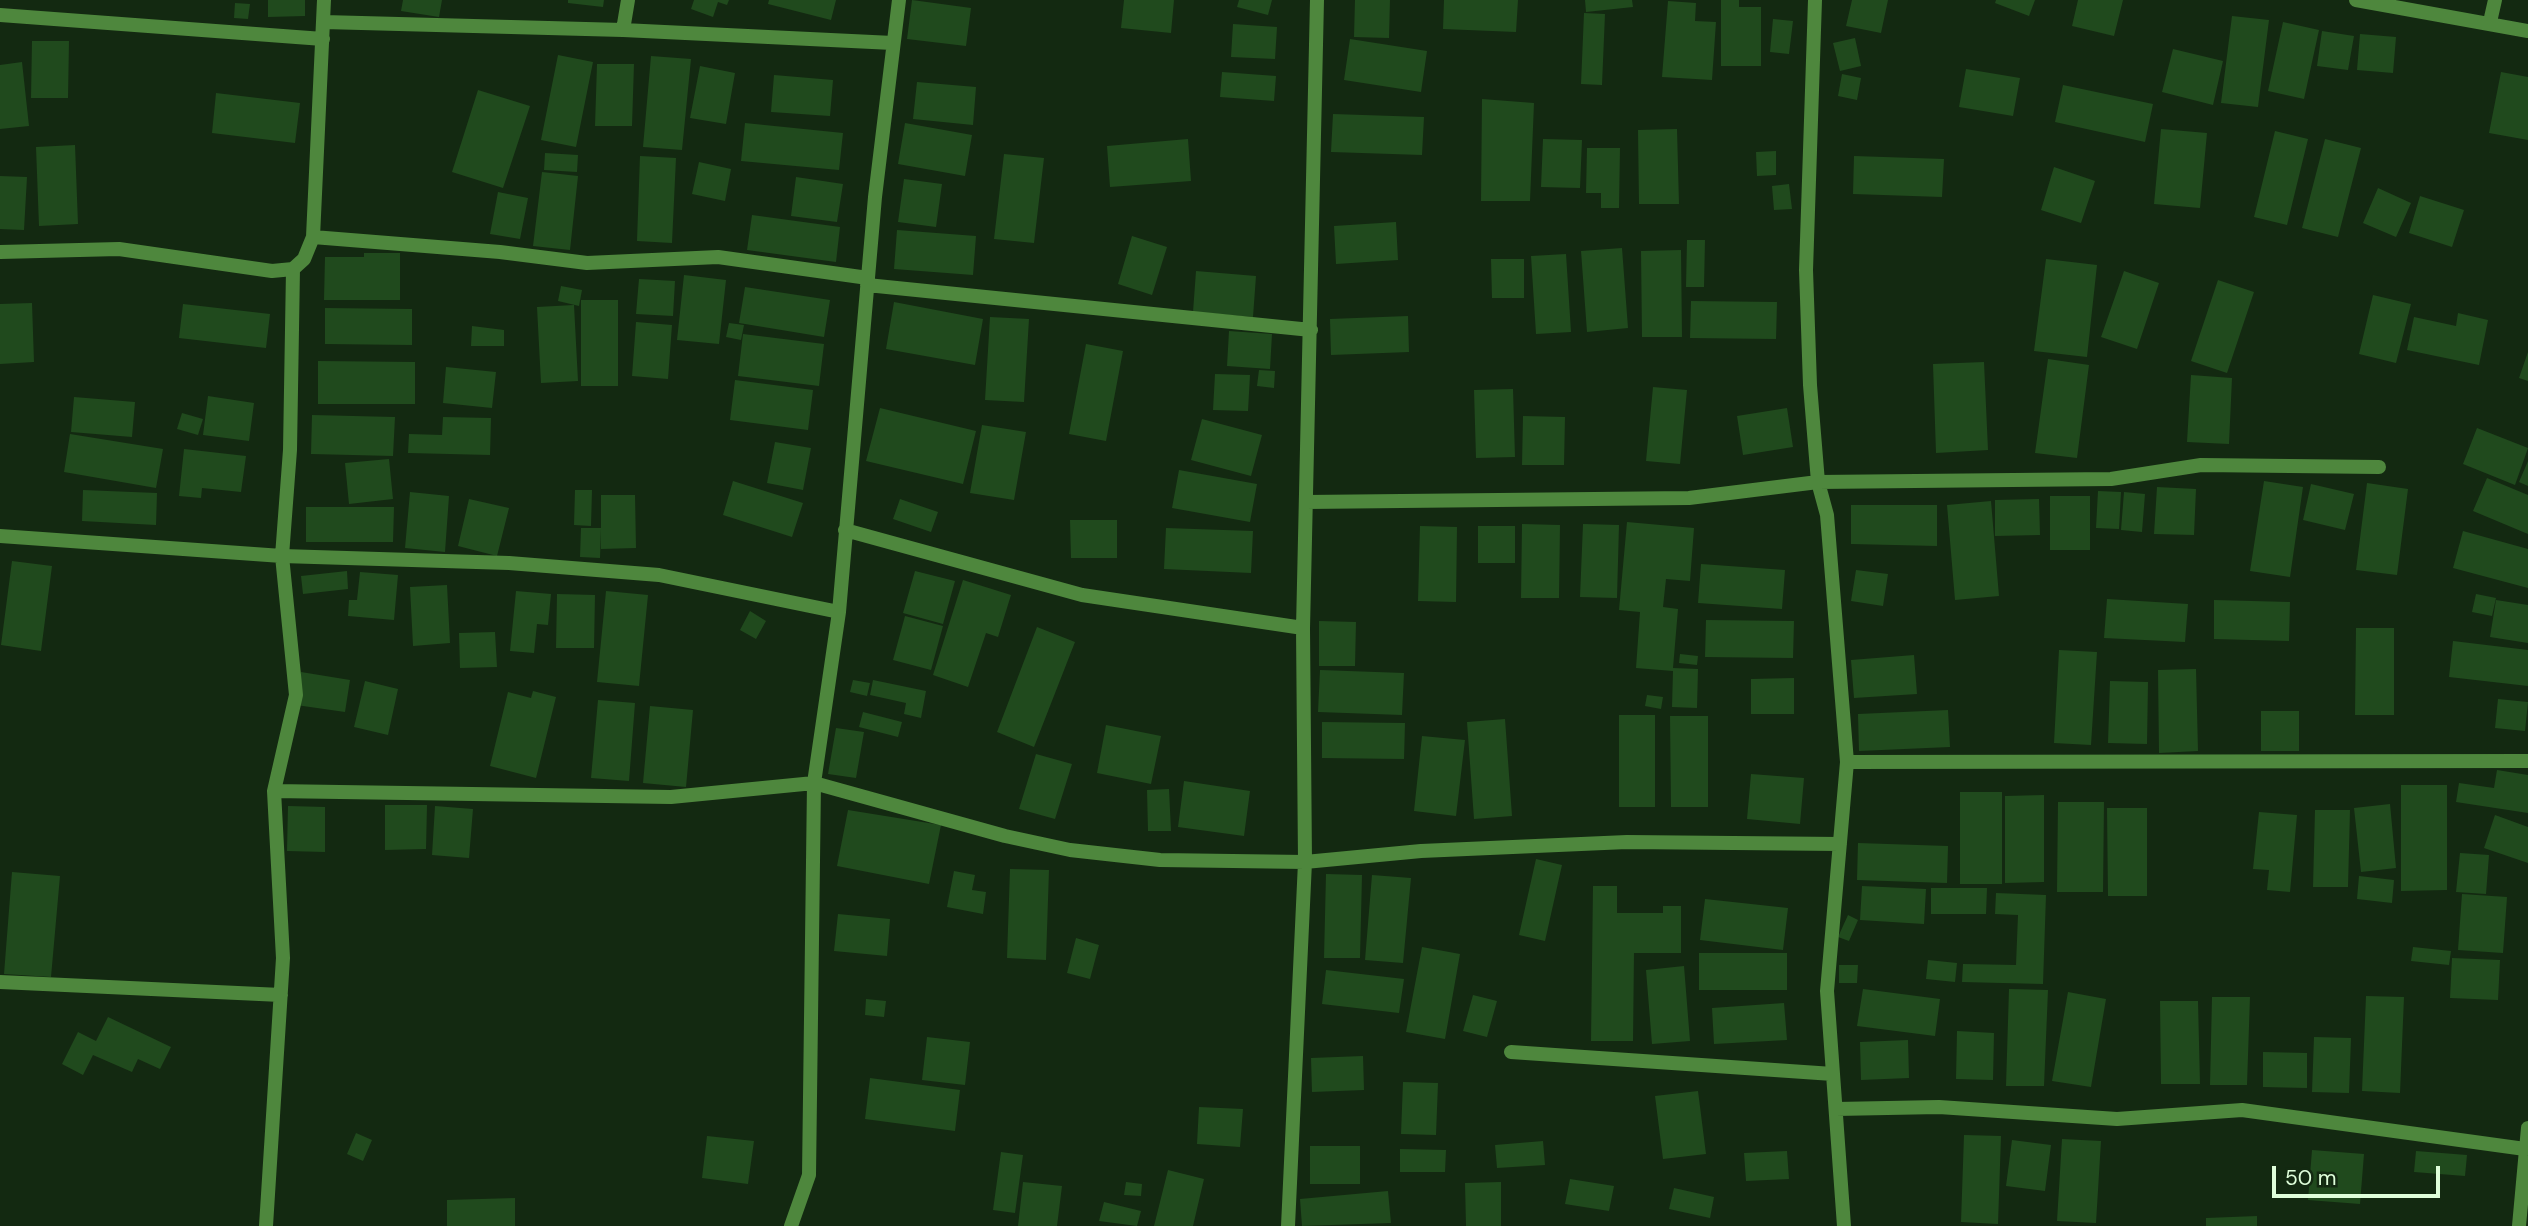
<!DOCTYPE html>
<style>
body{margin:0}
#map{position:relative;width:2528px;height:1226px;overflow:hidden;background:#132911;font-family:"DM Sans",sans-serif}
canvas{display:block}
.scale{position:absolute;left:2272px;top:1166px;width:168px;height:32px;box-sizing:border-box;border:4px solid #dffeda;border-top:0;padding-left:9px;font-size:21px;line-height:24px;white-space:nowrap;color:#dffeda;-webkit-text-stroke:5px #132911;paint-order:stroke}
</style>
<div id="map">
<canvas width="2528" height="1226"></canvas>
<div class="scale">50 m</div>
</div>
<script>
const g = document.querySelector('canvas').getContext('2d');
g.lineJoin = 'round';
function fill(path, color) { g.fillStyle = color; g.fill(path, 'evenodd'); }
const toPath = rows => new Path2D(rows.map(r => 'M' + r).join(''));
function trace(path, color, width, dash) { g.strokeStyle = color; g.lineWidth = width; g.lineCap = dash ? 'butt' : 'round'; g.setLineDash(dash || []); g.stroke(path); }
fill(toPath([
 [268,0,305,0,305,16,268,17],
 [403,0,442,0,439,17,401,11],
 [568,0,604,0,603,7,568,3],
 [694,0,729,0,727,5,718,2,713,17,691,9],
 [769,0,836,0,831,20,768,4],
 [912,0,971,8,966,46,907,39],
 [1124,0,1174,0,1171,33,1121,28],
 [1239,0,1272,0,1268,15,1237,7],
 [1355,0,1390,0,1389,38,1354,37],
 [1444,0,1518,0,1516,32,1443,29],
 [1585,0,1632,0,1633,7,1586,12],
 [1721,0,1739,0,1739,7,1761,7,1761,66,1721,66],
 [1852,0,1888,0,1881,33,1846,26],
 [1996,0,2035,0,2029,16,1995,3],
 [2078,0,2123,0,2114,36,2072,26],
 [1668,1,1696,3,1695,21,1716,22,1712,80,1662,77],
 [235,3,250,4,248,19,234,18],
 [1584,13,1605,14,1602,85,1581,84],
 [2232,16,2269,20,2258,107,2221,103],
 [1773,19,1793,21,1789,54,1770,52],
 [2283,22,2319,30,2304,99,2268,91],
 [1233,24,1277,27,1275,59,1231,57],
 [2322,31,2354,36,2348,70,2317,66],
 [2360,34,2396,37,2393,73,2357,70],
 [1855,38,1861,66,1840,71,1833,43],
 [1350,39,1427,51,1421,92,1344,80],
 [32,41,69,41,68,98,31,98],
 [2173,49,2223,61,2213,105,2162,92],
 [558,55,593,62,576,147,541,140],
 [651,56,691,59,682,150,643,147],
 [22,62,29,126,0,129,0,65],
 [597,64,634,64,632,126,595,126],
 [700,66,735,73,726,124,690,118],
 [1966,69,2020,78,2013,116,1959,107],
 [1222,72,1276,76,1274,101,1220,97],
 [2501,72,2528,77,2528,140,2489,133],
 [1842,74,1861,78,1857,100,1838,96],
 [774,75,833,80,830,116,771,112],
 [917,82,976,87,973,125,913,119],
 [2063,85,2153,104,2145,142,2055,122],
 [478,90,530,106,503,188,452,172],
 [216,93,300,103,295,143,212,133],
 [1482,99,1534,103,1530,201,1481,201],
 [1333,114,1424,117,1422,155,1331,152],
 [745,123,843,133,839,170,741,161],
 [905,123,972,135,965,176,898,164],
 [1677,129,1679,204,1639,204,1638,130],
 [2161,129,2207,133,2200,208,2154,204],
 [2275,131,2308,139,2287,225,2254,217],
 [1188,139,1191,181,1110,187,1107,146],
 [1543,139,1582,140,1580,188,1541,187],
 [2325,139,2361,148,2338,237,2302,228],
 [75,145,78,224,39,226,36,147],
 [1587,148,1620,148,1619,208,1601,208,1601,193,1586,193],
 [1776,151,1776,175,1757,176,1756,152],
 [545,153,578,155,577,172,544,170],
 [1004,154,1044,158,1034,243,994,239],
 [640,156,676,158,672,243,637,241],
 [1854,156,1944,159,1942,197,1853,194],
 [699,162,731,169,725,201,692,194],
 [2054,167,2095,181,2081,223,2041,210],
 [542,172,578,176,570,250,533,246],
 [0,176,27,177,24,230,0,229],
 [796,177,843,184,837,222,791,216],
 [904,179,942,184,936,227,898,222],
 [1789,184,1792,209,1774,210,1772,186],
 [2378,188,2411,203,2396,237,2363,223],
 [498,192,528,198,520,239,490,234],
 [2420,196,2464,210,2452,247,2409,233],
 [752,215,840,227,836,262,747,250],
 [1396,222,1398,260,1336,264,1334,226],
 [897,230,976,236,973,275,894,269],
 [1132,236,1167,247,1152,295,1118,284],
 [1687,240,1705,240,1704,287,1686,287],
 [1622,248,1628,328,1587,332,1581,251],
 [1681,250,1682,337,1642,337,1641,251],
 [364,253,400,253,400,300,324,300,325,257,364,257],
 [1566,254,1571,332,1536,334,1531,256],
 [1491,259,1524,259,1524,298,1492,298],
 [2046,259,2097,265,2087,357,2034,351],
 [1196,271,1256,276,1253,317,1193,312],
 [2124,271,2159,283,2137,349,2101,337],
 [684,275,726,280,719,344,677,340],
 [639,279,675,281,673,316,636,314],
 [2218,280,2254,292,2227,373,2191,361],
 [561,286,582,290,579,306,558,301],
 [745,287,830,300,824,337,739,323],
 [2373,295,2411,304,2396,363,2359,354],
 [581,300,618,300,618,386,581,386],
 [1691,301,1777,302,1776,339,1690,338],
 [894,302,983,319,975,365,886,349],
 [32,303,34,362,0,364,0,304],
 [183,304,270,314,266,348,179,338],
 [574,305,578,381,541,383,537,307],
 [325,308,412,309,412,345,325,344],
 [2458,313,2488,320,2479,365,2407,350,2414,317,2456,326],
 [1408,316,1409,352,1331,355,1330,319],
 [990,317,1029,319,1024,402,985,400],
 [636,322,672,325,668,379,632,376],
 [729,323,744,325,741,340,726,337],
 [472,326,504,330,504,346,471,346],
 [1229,331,1272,334,1270,369,1227,366],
 [743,334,824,344,819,386,738,376],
 [1086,344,1123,351,1106,441,1069,434],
 [2528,352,2528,381,2519,378],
 [2048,359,2089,365,2077,458,2035,453],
 [318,361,415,362,415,404,318,404],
 [1984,362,1988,450,1936,453,1933,364],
 [446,367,496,372,492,408,443,403],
 [1259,370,1275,371,1274,388,1257,386],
 [1215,374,1250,375,1248,411,1213,410],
 [2191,375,2232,378,2229,444,2187,442],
 [735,380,813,390,808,430,730,420],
 [1653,387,1687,390,1680,464,1646,461],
 [1513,389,1515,457,1476,458,1474,390],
 [208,396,254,403,249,441,203,435],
 [74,397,135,402,132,437,71,432],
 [880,408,976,431,963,484,866,461],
 [1787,408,1793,447,1743,455,1737,416],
 [182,413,203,419,198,435,177,429],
 [312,415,395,417,393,456,311,454],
 [1523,416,1565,417,1564,465,1522,465],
 [443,417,491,418,490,455,408,453,409,434,442,435],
 [1202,419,1262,435,1251,476,1191,460],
 [982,425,1026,432,1014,500,970,493],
 [2477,428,2528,448,2515,485,2463,464],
 [70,434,163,449,156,488,64,472],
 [775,442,811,448,803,490,767,483],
 [184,449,246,456,241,492,202,488,201,498,179,496],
 [389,459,393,499,349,504,345,463],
 [2528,461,2528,486,2519,482],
 [1179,470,1257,484,1250,522,1172,508],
 [2487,478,2528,495,2528,534,2473,511],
 [733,481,803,503,792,537,723,515],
 [2264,481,2303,487,2290,577,2250,571],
 [2367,483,2408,489,2397,575,2356,570],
 [2311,484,2354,494,2345,530,2303,520],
 [2157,487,2196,489,2194,535,2154,534],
 [83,490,157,493,156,525,82,521],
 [575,490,592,490,591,526,574,525],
 [2098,491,2121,492,2119,529,2096,528],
 [410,492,449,496,445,552,405,548],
 [2124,492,2145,494,2142,532,2121,530],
 [601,495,635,495,636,548,601,549],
 [2050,496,2090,496,2090,550,2050,550],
 [469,499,509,508,497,556,458,546],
 [900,499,938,512,931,532,893,519],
 [2039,499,2040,535,1995,536,1995,500],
 [1991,501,1999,596,1955,600,1947,505],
 [1851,505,1937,505,1937,546,1851,544],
 [306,507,394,507,393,542,306,542],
 [1070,520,1117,520,1117,558,1071,558],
 [1627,522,1694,528,1690,581,1666,579,1663,607,1678,609,1673,668,1698,669,1697,708,1672,707,1673,671,1636,668,1640,612,1619,610],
 [1522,524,1560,525,1559,598,1521,598],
 [1583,524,1619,525,1617,598,1580,597],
 [1420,526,1457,527,1456,602,1418,601],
 [1478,526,1515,526,1515,563,1478,563],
 [581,528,601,528,600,558,580,557],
 [1166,528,1253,531,1251,573,1164,569],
 [2463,531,2528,549,2528,588,2453,568],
 [12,561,52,566,41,651,1,645],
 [1701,564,1785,570,1782,609,1698,603],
 [1856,570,1888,574,1883,606,1851,601],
 [347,571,348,589,303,594,301,576],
 [915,571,955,581,943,624,903,613],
 [360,572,398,575,394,620,348,616,349,600,357,600],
 [963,580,1011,595,998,637,986,633,968,687,933,675],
 [447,585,450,643,413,646,410,587],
 [516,591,551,594,548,625,537,624,534,653,510,651],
 [606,591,648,595,639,686,597,682],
 [557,594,595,595,594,648,556,648],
 [2476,594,2496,598,2492,616,2472,612],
 [2107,599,2188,604,2185,642,2104,638],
 [2214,600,2290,602,2289,641,2214,639],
 [2496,600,2528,605,2528,643,2490,637],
 [750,611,766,621,756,639,740,630],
 [905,616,943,626,931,670,893,660],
 [1706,620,1794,621,1793,658,1705,657],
 [1319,621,1356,622,1355,666,1319,666],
 [1037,627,1075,642,1034,747,997,732],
 [2356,628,2394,628,2394,715,2355,715],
 [495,632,497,667,460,668,459,633],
 [2453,641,2528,650,2528,686,2449,677],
 [2059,650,2097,652,2091,745,2054,743],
 [1680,654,1698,656,1697,665,1679,663],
 [1914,655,1917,694,1854,698,1851,660],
 [2196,669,2198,751,2159,753,2158,670],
 [1320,670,1404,673,1402,715,1318,712],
 [301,672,350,680,345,712,296,705],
 [1794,678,1794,714,1751,714,1751,679],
 [853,680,870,683,867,696,850,692],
 [873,680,926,691,921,718,904,714,906,703,870,695],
 [365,681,398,689,388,735,354,727],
 [2110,681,2148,682,2147,744,2108,743],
 [533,691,556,697,536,778,490,766,508,692,531,698],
 [1647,695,1663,697,1661,709,1645,706],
 [2498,699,2528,702,2525,731,2495,728],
 [598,700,635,703,629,781,591,778],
 [650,706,693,710,686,787,643,783],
 [1948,710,1950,747,1859,751,1858,714],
 [2261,711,2299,711,2299,751,2261,751],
 [863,712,902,722,898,737,859,727],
 [1619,715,1655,715,1655,807,1619,807],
 [1670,716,1708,716,1708,807,1671,807],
 [1505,719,1512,816,1474,819,1467,722],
 [1322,722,1405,723,1404,759,1322,758],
 [1106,725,1161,736,1151,784,1097,773],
 [836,728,864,732,856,778,828,774],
 [1422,736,1465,740,1456,816,1414,811],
 [1036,754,1072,764,1055,819,1019,809],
 [2497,770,2528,775,2528,813,2456,802,2459,783,2494,788],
 [1751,774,1804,778,1800,824,1747,819],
 [1184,781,1250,791,1244,836,1178,827],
 [2401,785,2447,785,2447,890,2401,891],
 [1169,789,1171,831,1148,831,1147,790],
 [1960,792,2002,792,2002,884,1960,884],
 [2044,795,2044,882,2005,883,2005,796],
 [2058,802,2104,802,2103,892,2057,892],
 [2390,804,2396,868,2361,872,2354,808],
 [385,805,427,805,426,849,385,850],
 [288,806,325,807,325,852,287,851],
 [435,806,473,809,469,858,432,855],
 [2107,808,2147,808,2147,896,2108,896],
 [848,810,941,825,929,884,837,866],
 [2315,810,2350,810,2348,887,2313,887],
 [2259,812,2297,815,2290,892,2267,890,2269,870,2253,869],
 [2495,815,2528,827,2528,863,2484,848],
 [1858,843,1948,846,1947,883,1857,880],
 [2460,853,2489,855,2486,894,2456,892],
 [1536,859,1562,865,1545,941,1519,935],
 [1010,869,1049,870,1046,960,1007,958],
 [954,871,975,875,972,890,986,892,983,914,947,907],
 [12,872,60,876,51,977,4,974],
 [1326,874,1362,875,1360,958,1324,958],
 [1372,875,1411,878,1403,963,1365,960],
 [2359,876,2394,880,2392,903,2357,899],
 [1593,886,1617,886,1617,913,1663,913,1663,906,1681,906,1681,953,1634,953,1633,1041,1591,1041],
 [1862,886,1926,889,1924,924,1860,920],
 [1931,888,1987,888,1986,914,1931,914],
 [1996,893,2046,895,2043,984,1962,982,1963,964,2016,965,2018,915,1995,914],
 [2462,894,2507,897,2503,953,2458,950],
 [1705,899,1788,908,1783,950,1700,940],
 [838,914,890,919,887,956,834,951],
 [1848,915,1858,920,1849,941,1838,937],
 [1076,938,1099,945,1090,979,1067,973],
 [1422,947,1460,954,1445,1039,1406,1032],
 [2413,947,2451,951,2449,965,2411,961],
 [1699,953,1787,953,1787,990,1699,990],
 [2452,958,2500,960,2498,1000,2450,998],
 [1928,960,1957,963,1955,982,1926,979],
 [1839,965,1858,965,1857,983,1839,983],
 [1684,966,1690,1041,1652,1044,1646,970],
 [1326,970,1404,979,1399,1013,1322,1004],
 [1863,989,1940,999,1935,1036,1857,1026],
 [2009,989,2048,990,2044,1086,2006,1086],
 [2068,992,2106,999,2091,1087,2052,1081],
 [1473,995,1497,1001,1487,1037,1463,1031],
 [2366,996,2404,997,2400,1093,2362,1091],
 [2212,997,2250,997,2247,1085,2210,1085],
 [866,999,886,1001,884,1017,865,1015],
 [2160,1001,2198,1001,2200,1084,2161,1084],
 [1784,1003,1787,1040,1714,1044,1712,1008],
 [108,1017,171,1047,160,1069,138,1059,132,1072,93,1055,83,1075,62,1064,78,1032,96,1041],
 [1957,1031,1994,1033,1993,1080,1956,1079],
 [927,1037,970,1042,965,1085,922,1080],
 [2314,1037,2351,1038,2349,1093,2312,1092],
 [1908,1040,1909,1078,1861,1080,1860,1042],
 [2263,1052,2307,1053,2307,1088,2263,1087],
 [1363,1056,1364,1090,1312,1092,1311,1058],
 [870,1078,960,1090,955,1131,865,1119],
 [1403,1082,1438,1083,1436,1135,1401,1134],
 [1698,1091,1706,1154,1663,1159,1655,1096],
 [1199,1107,1243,1109,1240,1147,1197,1144],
 [356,1133,372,1140,363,1161,347,1154],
 [1964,1135,2001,1136,1998,1224,1961,1222],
 [707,1136,754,1141,748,1184,702,1178],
 [2062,1139,2101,1141,2096,1223,2057,1221],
 [2012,1140,2051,1145,2045,1191,2006,1186],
 [1543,1141,1545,1165,1497,1168,1495,1145],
 [1310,1146,1360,1146,1360,1184,1310,1184],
 [1400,1149,1446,1150,1445,1172,1400,1172],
 [2312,1150,2364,1154,2360,1204,2308,1200],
 [1787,1151,1789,1179,1746,1181,1744,1153],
 [2416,1151,2467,1155,2465,1176,2414,1172],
 [1001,1152,1023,1155,1015,1213,993,1210],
 [1168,1170,1204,1179,1193,1226,1154,1226],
 [1570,1179,1614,1186,1609,1211,1565,1204],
 [1023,1182,1062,1186,1057,1226,1018,1226],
 [1126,1182,1142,1184,1141,1196,1124,1195],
 [1501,1182,1501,1226,1466,1226,1465,1183],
 [1674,1188,1714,1197,1710,1218,1669,1209],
 [1388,1191,1391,1223,1302,1226,1300,1199],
 [515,1198,515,1226,447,1226,447,1200],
 [1104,1202,1141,1211,1137,1226,1099,1221],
 [2257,1216,2257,1226,2206,1226,2206,1218]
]), '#204a1d');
trace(toPath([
 [1815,0,1806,270,1810,385,1818,482,1827,515,1847,762,1827,991,1844,1226],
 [2356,0,2528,31],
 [0,15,323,39],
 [324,22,623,30,893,43],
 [2490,22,2495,0],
 [623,30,628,0],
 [313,237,500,252,587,263,718,257,868,278],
 [0,252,119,249,272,271,293,269,304,259,313,237,324,0],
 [867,285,1311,330],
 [1306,502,1689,498,1818,482,2111,479,2201,465,2379,467],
 [845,530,1082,595,1303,628],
 [0,536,282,556,509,563,659,575,839,612],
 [1847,762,2528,761],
 [274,791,671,797,814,783,1005,836,1070,850,1160,860,1305,862,1421,851,1627,842,1840,844],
 [0,982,281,995],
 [1511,1052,1833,1074],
 [1836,1109,1939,1107,2117,1119,2242,1110,2525,1149],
 [266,1226,283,958,274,791,296,695,282,556,290,450,293,269],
 [791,1226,809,1175,814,783,839,612,875,197,899,0],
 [1288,1226,1305,862,1303,628,1317,0],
 [2519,1226,2528,1128]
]), '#4e873d', 14);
</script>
